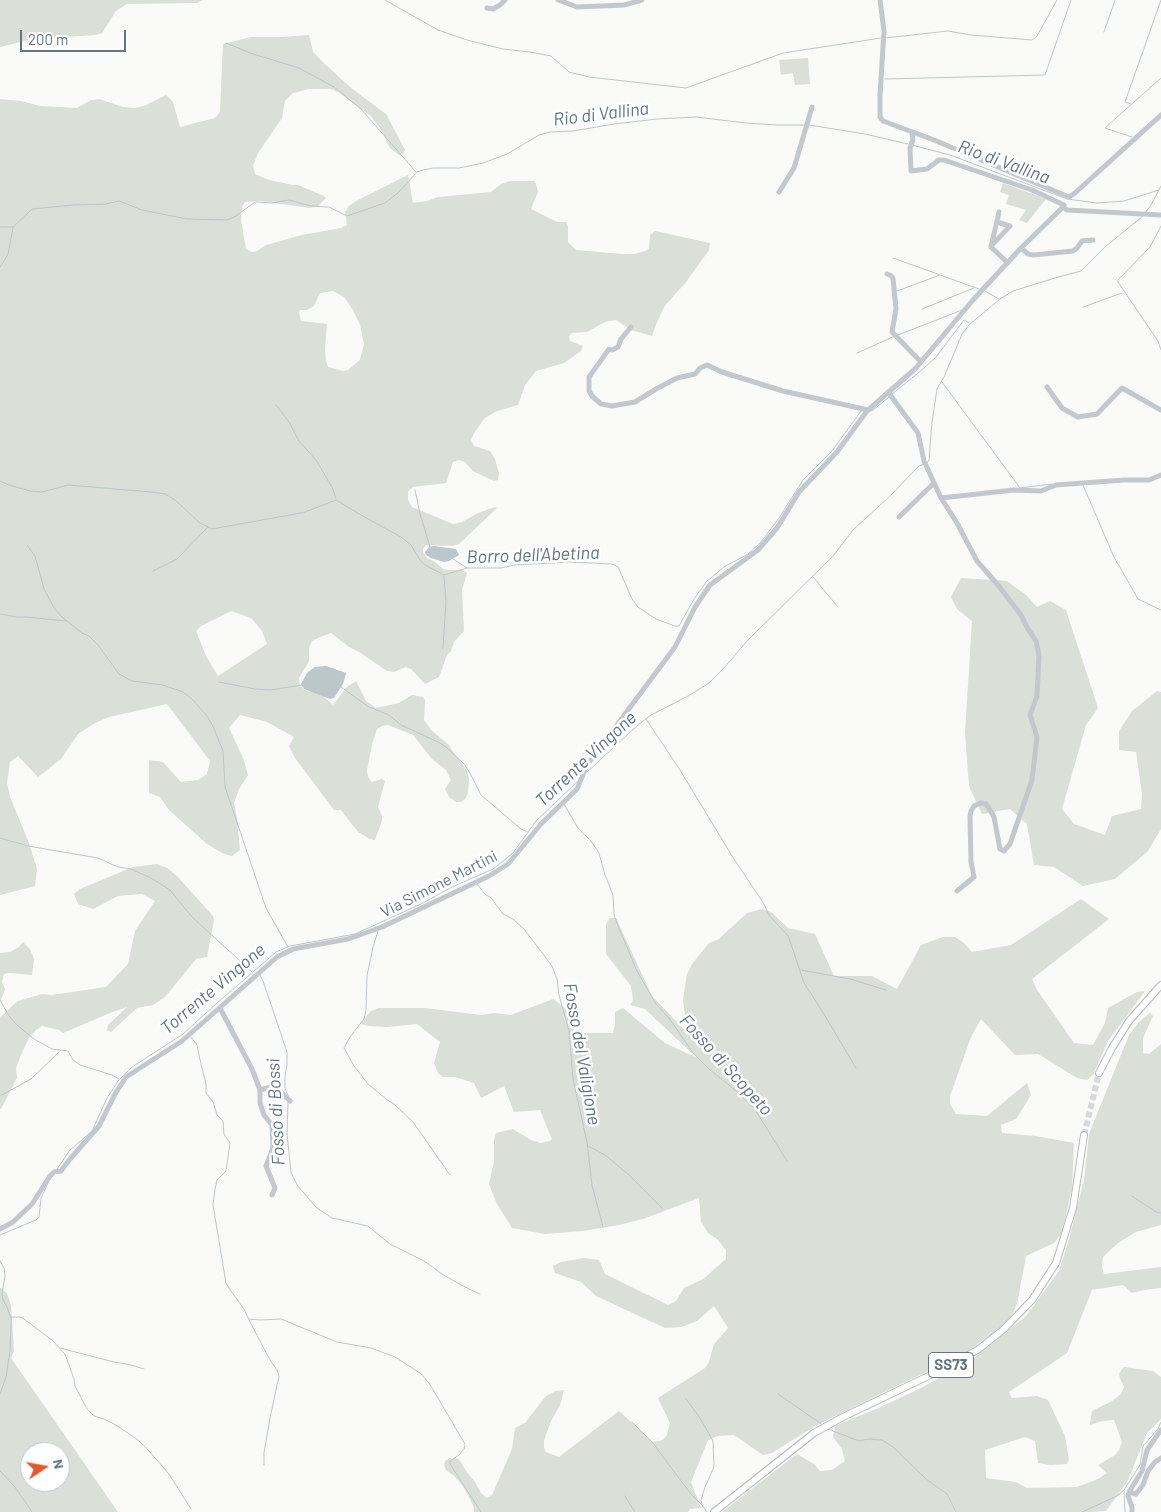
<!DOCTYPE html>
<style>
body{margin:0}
#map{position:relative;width:1161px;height:1512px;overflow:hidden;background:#fafaf8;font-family:Barlow,sans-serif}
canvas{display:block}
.north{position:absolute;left:20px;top:1442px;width:50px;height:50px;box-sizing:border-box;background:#fff;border:1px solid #c1c8cd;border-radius:50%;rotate:78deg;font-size:14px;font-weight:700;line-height:20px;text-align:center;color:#657683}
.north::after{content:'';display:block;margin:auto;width:18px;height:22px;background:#e4572e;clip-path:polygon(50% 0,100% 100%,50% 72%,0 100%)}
.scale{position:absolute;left:20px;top:30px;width:106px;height:22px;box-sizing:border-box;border:2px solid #657683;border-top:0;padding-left:6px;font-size:15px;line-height:18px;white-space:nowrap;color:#657683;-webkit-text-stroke:4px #fff;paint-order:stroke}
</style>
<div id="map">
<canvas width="1161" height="1512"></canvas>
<div class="north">N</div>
<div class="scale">200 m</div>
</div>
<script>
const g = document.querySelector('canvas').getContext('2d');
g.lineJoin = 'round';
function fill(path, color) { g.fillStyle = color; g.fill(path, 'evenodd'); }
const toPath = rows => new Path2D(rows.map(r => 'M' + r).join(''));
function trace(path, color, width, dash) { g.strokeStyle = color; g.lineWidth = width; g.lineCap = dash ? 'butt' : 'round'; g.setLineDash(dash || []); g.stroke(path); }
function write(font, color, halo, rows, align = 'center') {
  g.font = font + ' Barlow,sans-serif'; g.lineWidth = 5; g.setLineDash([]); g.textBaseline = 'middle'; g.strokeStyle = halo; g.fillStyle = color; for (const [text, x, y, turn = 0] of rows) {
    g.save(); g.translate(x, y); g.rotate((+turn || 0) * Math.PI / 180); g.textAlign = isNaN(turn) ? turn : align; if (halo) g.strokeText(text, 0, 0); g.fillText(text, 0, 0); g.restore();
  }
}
fill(toPath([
 [0,0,203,0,197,3,127,4,116,11,102,33,96,35,33,39,0,47],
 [309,35,313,52,326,65,351,88,386,114,405,150,403,154,399,155,390,148,380,128,371,116,338,92,331,89,309,89,293,93,285,101,282,118,258,153,253,166,255,174,269,180,293,185,298,185,324,196,326,198,318,206,310,208,259,201,245,202,242,207,241,220,246,249,252,252,257,251,266,245,302,235,341,228,347,225,345,212,349,206,356,201,408,175,413,203,427,201,438,197,491,192,501,184,510,181,534,181,536,184,538,192,531,209,557,222,566,222,568,227,568,242,576,250,622,254,634,254,645,251,649,249,650,235,655,231,710,243,709,250,686,282,664,307,655,327,652,336,631,330,616,320,605,322,587,332,572,333,569,336,570,341,583,346,581,351,564,363,536,371,525,385,518,405,497,411,485,418,474,433,471,440,474,446,490,451,495,459,499,474,498,480,494,481,473,471,465,462,459,460,453,462,446,483,413,487,408,491,408,500,412,507,453,524,462,522,478,513,495,507,497,508,459,544,453,546,426,545,423,549,423,553,428,559,434,561,443,569,449,570,462,570,467,573,462,590,464,631,454,642,451,651,447,655,439,677,425,684,411,669,406,667,394,672,387,671,359,652,349,647,331,633,318,638,312,641,309,648,309,661,299,678,300,686,305,690,321,694,333,705,347,687,356,681,366,701,376,708,399,703,412,695,423,697,425,700,424,720,431,730,448,744,467,771,469,779,468,793,465,799,461,802,456,802,449,797,445,789,451,780,446,770,432,759,413,735,388,725,382,726,377,729,372,744,367,771,368,777,372,782,382,779,385,781,378,807,382,816,382,821,375,840,370,839,358,832,341,810,334,810,295,758,289,746,294,737,267,722,240,715,229,728,243,758,248,775,239,789,234,803,237,818,240,850,232,856,224,854,207,844,169,810,160,797,149,793,149,760,163,762,181,782,198,780,207,774,210,761,167,704,109,717,95,723,78,734,61,759,38,777,18,756,10,762,7,783,10,797,29,843,37,869,35,886,0,895,0,99,21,101,40,106,77,108,91,100,99,99,123,107,135,108,144,106,166,95,173,102,180,127,215,118,220,112,223,44,251,37,282,37],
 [333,291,344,297,353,310,360,325,364,344,360,360,348,370,343,371,328,367,326,361,325,350,327,324,301,321,299,313,300,310,307,310,314,306,320,293],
 [231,611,251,618,262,631,267,644,218,676,206,656,196,631,201,626],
 [808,58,810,84,795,85,793,73,781,75,779,60],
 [1003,183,1046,199,1027,223,1019,220,1026,210,1006,204,1009,195,1000,192],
 [961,578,1007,581,1026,595,1037,607,1050,601,1066,610,1098,708,1086,725,1062,809,1074,824,1105,835,1112,816,1141,809,1142,794,1136,752,1119,750,1119,731,1132,711,1157,691,1161,692,1161,829,1148,851,1115,879,1083,886,1054,867,1034,865,1027,824,1010,809,982,814,969,786,965,733,972,621,957,609,951,597],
 [157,864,167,868,177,876,213,916,214,920,207,957,196,959,165,997,153,1005,137,1008,111,1032,107,1030,108,1025,127,1007,110,1013,63,1033,59,1030,42,1026,36,1030,29,1038,20,1057,16,1068,17,1078,1,1109,0,1109,0,1017,18,1001,42,994,51,995,106,987,128,964,135,931,155,901,142,894,118,896,93,909,78,904,74,894,80,889,133,867],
 [1081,899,1109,919,1032,979,1037,990,1074,1043,1093,1045,1105,1023,1108,1008,1137,992,1145,991,1108,1041,1093,1075,1087,1080,1077,1078,1038,1054,1015,1055,981,1019,971,1037,950,1096,950,1104,956,1114,987,1116,1027,1083,1031,1095,1016,1119,1001,1125,1002,1133,1036,1136,1074,1143,1072,1188,1062,1233,1054,1243,1026,1256,1017,1304,1009,1321,967,1352,815,1426,772,1453,763,1455,734,1435,718,1436,708,1440,691,1482,701,1508,690,1509,688,1512,474,1512,474,1507,463,1486,453,1475,446,1470,444,1465,445,1461,450,1458,459,1459,466,1471,475,1482,481,1493,487,1498,492,1495,512,1449,515,1428,525,1423,546,1396,556,1391,564,1390,560,1405,550,1423,544,1441,544,1448,546,1452,559,1457,619,1411,653,1442,663,1440,667,1435,670,1423,658,1398,705,1368,709,1362,714,1344,728,1328,714,1306,697,1321,681,1327,665,1328,596,1296,581,1282,555,1273,553,1266,561,1262,584,1258,599,1260,605,1274,668,1305,676,1301,684,1288,703,1279,726,1259,726,1250,717,1239,708,1233,701,1222,699,1198,643,1219,619,1225,583,1231,545,1234,512,1228,497,1204,489,1184,494,1162,494,1140,496,1133,513,1129,531,1140,540,1143,550,1141,552,1139,540,1110,514,1112,504,1086,481,1098,474,1083,455,1077,443,1077,438,1073,434,1063,440,1042,417,1024,387,1027,369,1026,360,1024,371,1011,379,1008,425,1008,481,1015,494,1013,511,1015,553,999,566,1009,574,1033,613,1033,615,1024,615,1012,623,1008,665,1043,697,1058,645,1009,630,1005,633,1000,631,986,606,954,606,924,610,918,616,918,652,996,693,1039,685,1015,683,1000,687,974,692,964,709,943,719,939,747,913,762,909,771,912,788,928,815,934,834,976,872,976,897,989,921,945,943,937,955,937,964,943,972,952,1011,945],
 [23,942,30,949,34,959,32,975,10,973,4,974,2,982,5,989,0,1002,0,953,10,952,19,947],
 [1150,1013,1153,1016,1143,1038,1143,1053,1149,1054,1161,1044,1161,1225,1136,1232,1118,1243,1103,1257,1102,1266,1104,1274,1161,1267,1161,1288,1144,1290,1132,1293,1123,1285,1092,1290,1067,1353,1009,1392,1012,1398,1037,1396,1048,1400,1065,1436,1069,1460,1067,1464,1050,1465,1038,1463,1035,1441,1025,1437,985,1450,986,1478,1016,1482,1027,1488,1077,1487,1098,1479,1107,1473,1098,1465,1115,1455,1119,1450,1122,1442,1114,1420,1102,1421,1090,1425,1092,1411,1112,1401,1121,1394,1124,1387,1120,1378,1119,1374,1122,1369,1124,1367,1153,1371,1161,1377,1161,1419,1147,1433,1128,1480,1109,1507,1106,1511,1090,1512,722,1512,797,1454,814,1464,820,1471,832,1470,845,1461,842,1449,833,1437,835,1426,876,1409,921,1388,974,1358,1026,1316,1059,1271,1068,1243,1084,1180,1089,1134,1129,1035,1139,1022],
 [0,1288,7,1293,11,1306,14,1351,11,1358,118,1512,0,1512],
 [30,1452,60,1452,60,1482,30,1482]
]), '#dadfd7');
fill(toPath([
 [434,546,456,549,459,555,449,561,444,562,431,558,426,555,425,552,429,547],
 [326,666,346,673,343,684,334,698,330,699,304,689,301,684,307,673,315,667]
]), '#bbc7cb');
trace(toPath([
 [385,0,438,30,467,40,503,49,530,52,551,56,569,72,589,77,686,88,783,53,881,38],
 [1104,32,1115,0],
 [885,38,948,31,971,35,1032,40,1037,36,1057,0],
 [226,43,253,54,299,68,334,87,361,109,416,172],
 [885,79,1045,75,1071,0],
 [1131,104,1125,102,1161,0],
 [809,125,865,134,908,144],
 [1132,137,1105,128,1161,78],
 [912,145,950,155,1067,199,1097,203,1124,201,1159,190],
 [1145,213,1151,205,1161,186],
 [1161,226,1150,247,1118,280,1118,282,1158,341,1161,350],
 [0,227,13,227],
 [13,227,32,209,73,205,106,204,119,201,142,210,187,219,227,220,236,216,255,202,272,203,289,200,311,206,329,207,347,216,385,203,398,193,417,172,423,170,433,168,459,168,483,163,507,154,539,135,550,132,573,131,614,124,657,119,696,117,746,123,778,125,805,125],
 [893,258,979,289],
 [0,267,8,254,13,228],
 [983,290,999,299],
 [897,291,940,275],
 [1083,307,1122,293],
 [922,309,974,288],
 [898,335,962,310],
 [857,353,895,336],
 [942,382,1020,488,1052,484],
 [892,394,923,369,936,357,964,320,969,323],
 [276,405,289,422,299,441,316,460,333,489,336,499],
 [870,411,873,410,889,397],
 [927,463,929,460,932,422,937,389,944,377,962,334,970,324,1000,299,1013,291,1055,278,1081,271,1105,247,1143,216],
 [0,481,9,485,30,491,42,492,68,485,151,492,165,494,175,500,200,523,212,529,290,515,305,512,336,500,361,515,401,537,411,545,420,560,425,565,444,575,467,568,501,568,514,565,570,562,612,564,618,567,632,599,638,607,656,619,675,626,679,626,694,599,706,582,724,567,748,554,761,542,779,518,803,480,832,451,861,411],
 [1083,485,1114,557,1138,599,1161,610],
 [415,490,420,514,430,547],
 [27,545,35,556,44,589,54,608,62,617,82,633,89,636,98,645,119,674,132,681,163,685,183,692,191,698,207,716,213,726,223,751,225,787,266,908,288,947],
 [453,559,467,568],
 [153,571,177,559,208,527],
 [813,577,838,607],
 [0,614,17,617,26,617,66,621],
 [443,649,446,602,444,576],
 [219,682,255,689,270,690,302,685],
 [341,687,369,707,389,715,401,725,438,742,446,747,465,765,471,775,481,795,521,829,528,832],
 [646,719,680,770,732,856,764,904,769,915,788,936,794,953,804,983,824,1014,856,1068],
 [586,773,639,724,651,715,690,695,709,683,724,668,747,641,833,556,853,530,891,495,919,466,924,464],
 [564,804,578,828,591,841,599,853,605,875,613,895,614,915,619,928,637,971,656,1004,669,1018,693,1053,709,1069,735,1090,754,1108,787,1161],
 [0,838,28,846,98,858,118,867,131,869,151,878,170,890,192,917,252,972],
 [477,884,485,894,491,898,503,914,513,919,524,929,552,966,557,979,559,995,569,1031,573,1079,587,1142,592,1185,603,1227],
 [378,931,373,947,367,976,366,1010,364,1019,350,1037,344,1048,354,1066,368,1084,386,1099,394,1104,413,1122,450,1175],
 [801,970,850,979,886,990],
 [260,975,263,981,287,1052,287,1065,285,1076,285,1088,288,1096],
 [0,1000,9,1016,17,1025,34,1039,52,1049,68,1051,73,1060,80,1065,112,1075,119,1079],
 [191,1037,197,1045,200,1060,206,1084,206,1093,213,1102,217,1115,223,1121,224,1134,230,1143,226,1171,217,1180,215,1189,213,1205,226,1283,231,1291,244,1309,250,1322,270,1360,277,1370,279,1376,270,1418,264,1453,264,1465],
 [0,1096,31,1079,59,1052],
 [288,1102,287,1134,291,1172,297,1185,317,1208,332,1218,368,1226,390,1244,424,1261,445,1276,467,1288,480,1294],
 [93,1129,107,1098,118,1081,132,1067,183,1034,216,1004,276,952,290,946,355,934,423,903,450,888,493,869,513,853,536,821,578,781],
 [588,1146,605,1155,628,1174,663,1209],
 [57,1169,70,1150,91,1132],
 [1132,1196,1156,1212,1161,1213],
 [0,1235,36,1220,39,1217,41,1198,48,1183],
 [0,1261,4,1268,5,1276,2,1294,3,1300,7,1307,11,1318,11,1325,10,1351,6,1377,0,1394],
 [10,1317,20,1317,24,1319,53,1341,65,1354,74,1379,75,1386,87,1409,94,1416,104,1419,116,1425,138,1440,149,1451,169,1474,191,1509],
 [249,1319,260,1320,281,1319,337,1342,371,1348,395,1357,420,1373,429,1383,465,1444,464,1449,459,1455,450,1461,450,1464,481,1512],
 [60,1348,114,1362,131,1365,144,1369],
 [778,1394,823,1425],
 [686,1399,700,1418,713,1441,714,1467,705,1487,701,1500,702,1504],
 [632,1422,653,1443,669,1465,691,1494,702,1505,707,1512],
 [828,1429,859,1441,868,1439,882,1440,893,1447,926,1479,947,1494,956,1512],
 [0,1471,15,1487,32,1512],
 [1124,1491,1125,1512],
 [625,1496,635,1512],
 [1082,1512,1117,1496,1124,1490,1140,1465,1143,1446,1158,1429,1161,1422]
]), '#bbc7cb', 1);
trace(toPath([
 [1084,1135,1099,1073]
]), '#d5d9db', 6, [6, 3]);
const major = toPath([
 [1099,1073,1112,1048,1129,1021,1161,985],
 [714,1512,814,1433,843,1417,943,1369,979,1349,1004,1329,1032,1300,1056,1263,1073,1208,1084,1135]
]);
trace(major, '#b5babe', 8);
trace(toPath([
 [558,0,577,7,624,5,642,0],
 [880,0,884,31,880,95,880,117,883,121,934,140,1069,197],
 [487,8,493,9,500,5,505,0],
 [912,133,913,140,910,148,911,171,927,169,939,160,944,160,1032,190,1064,205],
 [779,192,794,168,812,107],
 [1069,197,1075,193,1161,115],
 [999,212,991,247,1008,263],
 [991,246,1010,226,997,222],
 [1021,248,1028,254,1033,255,1073,251,1077,248,1082,241,1093,240],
 [887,274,890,275,893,278,896,309,892,332,921,362],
 [631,327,621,339,618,347,612,350,609,349,589,377,589,391,593,397,601,404,612,406,635,402,656,389,677,378,695,374,700,368,707,365,722,372,783,391,868,410],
 [1047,387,1062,408,1078,417,1097,414,1122,388,1161,410],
 [888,392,918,433,924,461,941,498,957,523,977,561,998,585,1021,615,1028,629,1036,641,1039,655,1037,696,1030,715,1037,737,1032,780,1010,844,1004,851,1000,849,994,817,990,810,986,804,981,803,974,806,971,811,970,817,971,862,974,877,957,891],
 [941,498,1014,490,1041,491,1056,485,1124,480,1149,480,1161,475],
 [899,517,934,483],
 [220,1008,252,1069,260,1090,260,1103,264,1115,272,1125,273,1148,266,1166,275,1188,272,1195],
 [260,1090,271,1087,279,1090,290,1101],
 [0,1229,13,1222,32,1204,50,1176,54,1172,61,1171,70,1159,99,1126,115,1094,126,1077,182,1041,277,957,293,949,348,939,382,927,489,876,508,864,541,824,577,789,587,765,675,647,695,607,710,585,758,550,777,528,799,492,837,452,867,411,915,369,973,300,1021,248,1059,211,1063,207,1067,210,1161,215],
 [1129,1492,1136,1494,1143,1485,1148,1471,1155,1462,1161,1458],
 [1132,1512,1132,1507,1128,1496,1129,1492,1142,1471,1147,1450,1161,1430]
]), '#c3c8cc', 5);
trace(major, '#fff', 6);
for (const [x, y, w] of [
 [951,1365,45]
]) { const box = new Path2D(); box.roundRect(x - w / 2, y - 12.5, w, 25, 4); g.fillStyle = '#fff'; g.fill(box); trace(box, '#657683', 1); }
write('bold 15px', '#657683', null, [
 ["SS73",951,1365]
]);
write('16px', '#657683', '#fff', [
 ["Via Simone Martini",439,884,-27]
]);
write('italic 18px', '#60757c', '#fff', [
 ["Rio di Vallina",601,114,-7],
 ["Rio di Vallina",1004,162,20],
 ["Borro dell'Abetina",533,555,-2],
 ["Torrente Vingone",586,759,-43],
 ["Torrente Vingone",213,989,-40],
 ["Fosso del Valigione",582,1054,80],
 ["Fosso di Scopeto",726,1065,48],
 ["Fosso di Bossi",276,1112,-93]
]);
</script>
